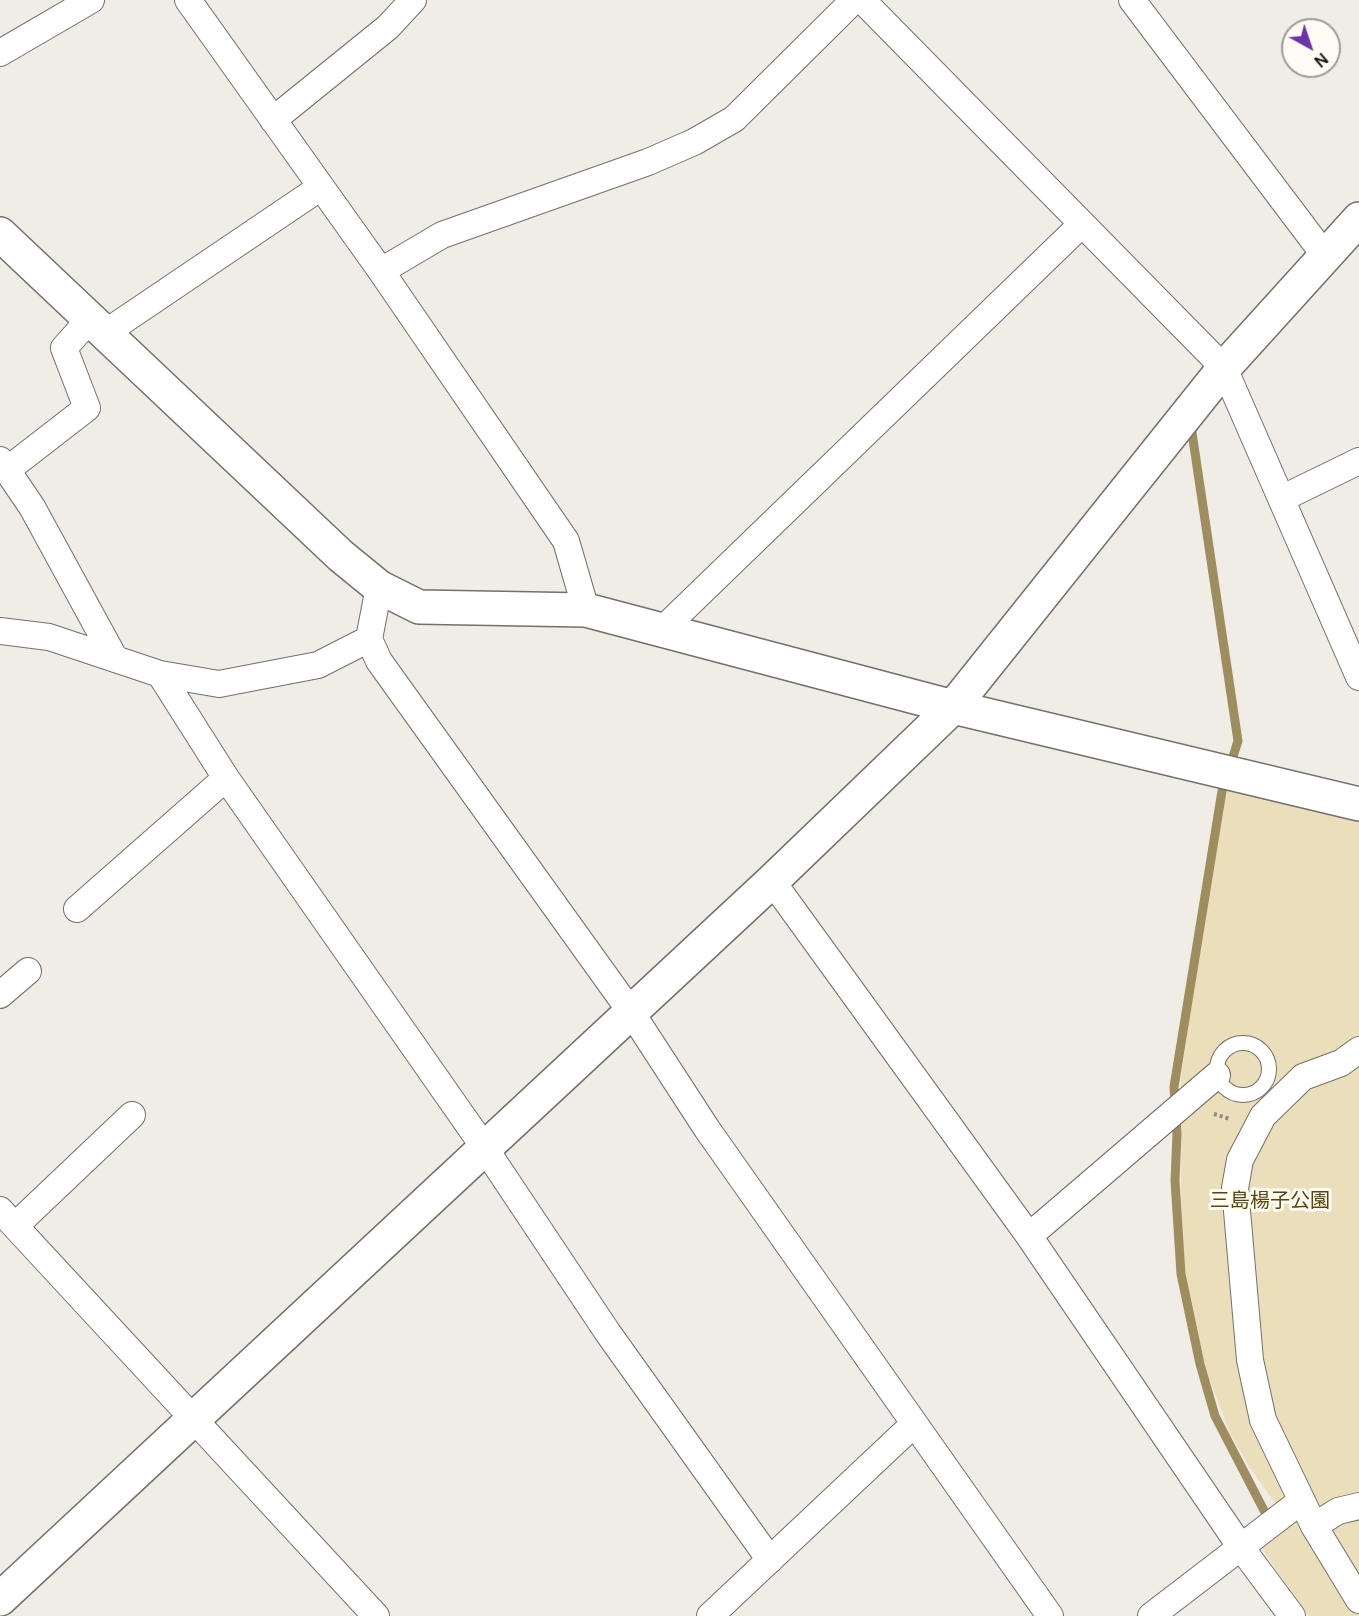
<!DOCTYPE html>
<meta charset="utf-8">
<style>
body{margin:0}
#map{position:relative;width:1359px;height:1616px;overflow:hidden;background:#f0ede6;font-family:Manrope,sans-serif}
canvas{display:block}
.north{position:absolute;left:1281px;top:18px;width:60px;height:60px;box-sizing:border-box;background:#fdfbf3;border:2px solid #9d9c96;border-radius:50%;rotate:140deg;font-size:16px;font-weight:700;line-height:24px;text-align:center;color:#0e0d0b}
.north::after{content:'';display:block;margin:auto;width:21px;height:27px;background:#6c34ab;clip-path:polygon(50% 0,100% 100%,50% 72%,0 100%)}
</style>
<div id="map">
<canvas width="1359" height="1616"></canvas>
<div class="north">N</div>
</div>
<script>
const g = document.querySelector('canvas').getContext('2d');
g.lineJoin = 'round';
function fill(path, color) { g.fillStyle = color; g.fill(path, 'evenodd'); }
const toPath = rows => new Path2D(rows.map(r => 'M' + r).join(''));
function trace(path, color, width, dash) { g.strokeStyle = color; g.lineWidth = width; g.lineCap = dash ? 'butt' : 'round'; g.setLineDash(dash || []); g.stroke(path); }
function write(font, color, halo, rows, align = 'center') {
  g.font = font + ' Manrope,"Noto Sans JP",sans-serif'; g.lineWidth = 6; g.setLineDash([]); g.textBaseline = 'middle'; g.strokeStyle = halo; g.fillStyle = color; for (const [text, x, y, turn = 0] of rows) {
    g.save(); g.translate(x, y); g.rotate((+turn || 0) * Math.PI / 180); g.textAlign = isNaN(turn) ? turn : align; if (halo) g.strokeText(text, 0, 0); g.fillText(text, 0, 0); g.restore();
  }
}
fill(toPath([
 [1223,787,1359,819,1359,1616,1309,1616,1253,1536,1278,1507,1248,1465,1230,1433,1207,1373,1185,1279,1181,1199,1181,1078]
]), '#ebdfbb');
trace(toPath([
 [1191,426,1238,741,1222,791,1174,1087,1177,1134,1175,1181,1181,1274,1200,1364,1215,1416,1270,1522]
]), '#9e8e5f', 9);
const lane = toPath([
 '1217 1069a26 26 0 1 1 52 0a26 26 0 1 1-52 0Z'
]);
const street = toPath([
 [188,0,381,271,566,541,586,610],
 [862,0,1224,368,1359,677],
 [1132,0,1326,257],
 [0,53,91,0],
 [273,120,388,27,413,0],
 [381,271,442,235,648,162,694,142,734,119,854,0],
 [105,333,321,187],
 [0,460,32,507,115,659],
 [7,470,87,408,64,348,90,319],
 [1283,498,1359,461],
 [379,587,369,639,379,661,631,1012,707,1129,1050,1616],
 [663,629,1082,224],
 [0,631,49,637,160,674,219,684,318,665,369,639],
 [160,674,226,778,484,1147,608,1333,770,1560],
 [772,881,1029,1236,1240,1546,1292,1616],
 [77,909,226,778],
 [0,995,28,971],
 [1359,1050,1341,1063,1303,1077,1263,1116,1240,1160,1235,1188,1250,1360,1263,1420,1314,1526,1359,1600],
 [0,1210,376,1616],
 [15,1226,132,1115],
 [1029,1236,1217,1075],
 [1314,1526,1338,1511,1359,1506],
 [710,1616,914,1424],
 [1151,1616,1301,1501]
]);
const secondary = toPath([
 [0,234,341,556,379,587,419,607,586,610,953,707,1359,804],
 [0,1599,772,881,953,707,1224,368,1359,219]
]);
trace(lane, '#727069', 16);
trace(street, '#727069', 28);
trace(secondary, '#727069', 36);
trace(toPath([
 [1214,1114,1230,1119]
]), '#8b8984', 4, [3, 3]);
trace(lane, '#fff', 14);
trace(street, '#fff', 26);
trace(secondary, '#fff', 33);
write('20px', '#58460a', '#fdfbf3', [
 ["三島楊子公園",1270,1201]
]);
</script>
